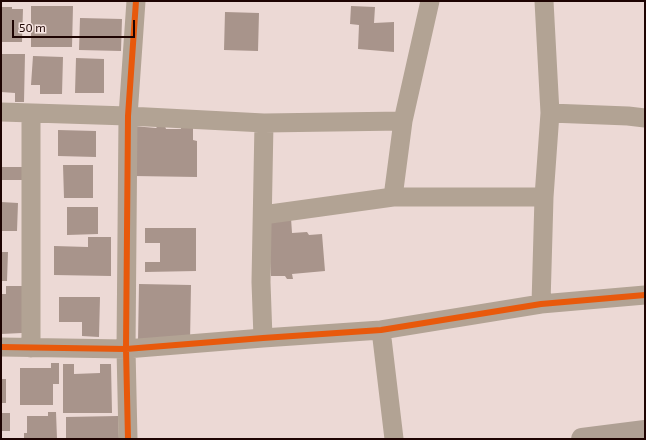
<!DOCTYPE html>
<style>
body{margin:0}
#map{position:relative;width:646px;height:440px;overflow:hidden;background:#ecd9d5;font-family:"Exo 2",sans-serif}
canvas{display:block}
.frame{position:absolute;inset:0;border:2px solid #1e0402;pointer-events:none}
.scale{position:absolute;left:12px;top:20px;width:123px;height:18px;box-sizing:border-box;border:2px solid #1e0402;border-top:0;padding-left:5px;font-size:12px;line-height:14px;white-space:nowrap;color:#1e0402;-webkit-text-stroke:3px #f6e4e1;paint-order:stroke}
</style>
<div id="map">
<canvas width="646" height="440"></canvas>
<div class="frame"></div>
<div class="scale">50 m</div>
</div>
<script>
const g = document.querySelector('canvas').getContext('2d');
g.lineJoin = 'round';
function fill(path, color) { g.fillStyle = color; g.fill(path, 'evenodd'); }
const toPath = rows => new Path2D(rows.map(r => 'M' + r).join(''));
function trace(path, color, width, dash) { g.strokeStyle = color; g.lineWidth = width; g.lineCap = dash ? 'butt' : 'round'; g.setLineDash(dash || []); g.stroke(path); }
fill(toPath([
 [31,6,73,6,72,47,31,47],
 [351,6,375,7,374,23,394,22,394,52,358,49,359,25,350,24],
 [1,7,12,7,12,9,23,9,22,42,1,42],
 [225,12,259,13,258,51,224,50],
 [80,18,122,19,121,51,79,50],
 [1,54,25,54,24,102,15,102,15,93,1,92],
 [33,56,63,57,62,94,40,94,40,85,31,85],
 [76,58,104,59,104,93,75,93],
 [133,126,156,128,158,126,165,126,166,129,181,129,181,126,193,127,193,140,197,141,197,177,134,176],
 [58,130,96,131,96,157,58,156],
 [63,165,93,165,93,198,64,198],
 [1,167,27,167,27,180,1,180],
 [1,202,18,203,17,231,1,231],
 [67,207,98,207,98,234,67,235],
 [291,218,292,233,307,232,309,235,322,234,325,271,292,274,293,279,287,279,285,276,271,276,268,219],
 [145,228,196,228,196,271,145,272,145,262,160,262,160,243,145,243],
 [88,237,111,237,111,276,54,275,54,246,88,247],
 [1,252,8,252,7,281,1,281],
 [139,284,191,285,190,342,138,341],
 [6,286,22,286,22,333,1,334,1,294,6,294],
 [59,297,100,297,99,337,82,336,82,322,59,322],
 [51,363,59,363,59,384,53,384,53,405,20,405,20,368,51,368],
 [63,364,74,364,74,374,100,373,100,364,111,364,112,413,63,413],
 [1,379,6,379,6,403,1,403],
 [48,412,56,412,57,439,24,439,24,433,27,433,27,416,48,416],
 [1,413,10,413,10,431,1,431],
 [118,416,119,439,66,439,66,417]
]), '#a8948b');
trace(toPath([
 [1,112,128,116,264,123,403,121],
 [31,113,31,348],
 [550,113,628,116,645,118],
 [393,197,403,121,430,1],
 [263,215,393,197,544,197],
 [541,304,544,197,550,113,544,1],
 [381,330,394,439],
 [263,338,261,282,264,123],
 [1,347,126,349,263,338,381,330,541,304,645,295],
 [128,439,126,349,128,116,136,1]
]), '#b2a394', 19);
trace(toPath([
 [582,439,645,431]
]), '#afa094', 22);
trace(toPath([
 [1,347,126,349,263,338,381,330,541,304,645,295],
 [128,439,126,349,128,116,136,1]
]), '#e8590c', 6);
</script>
